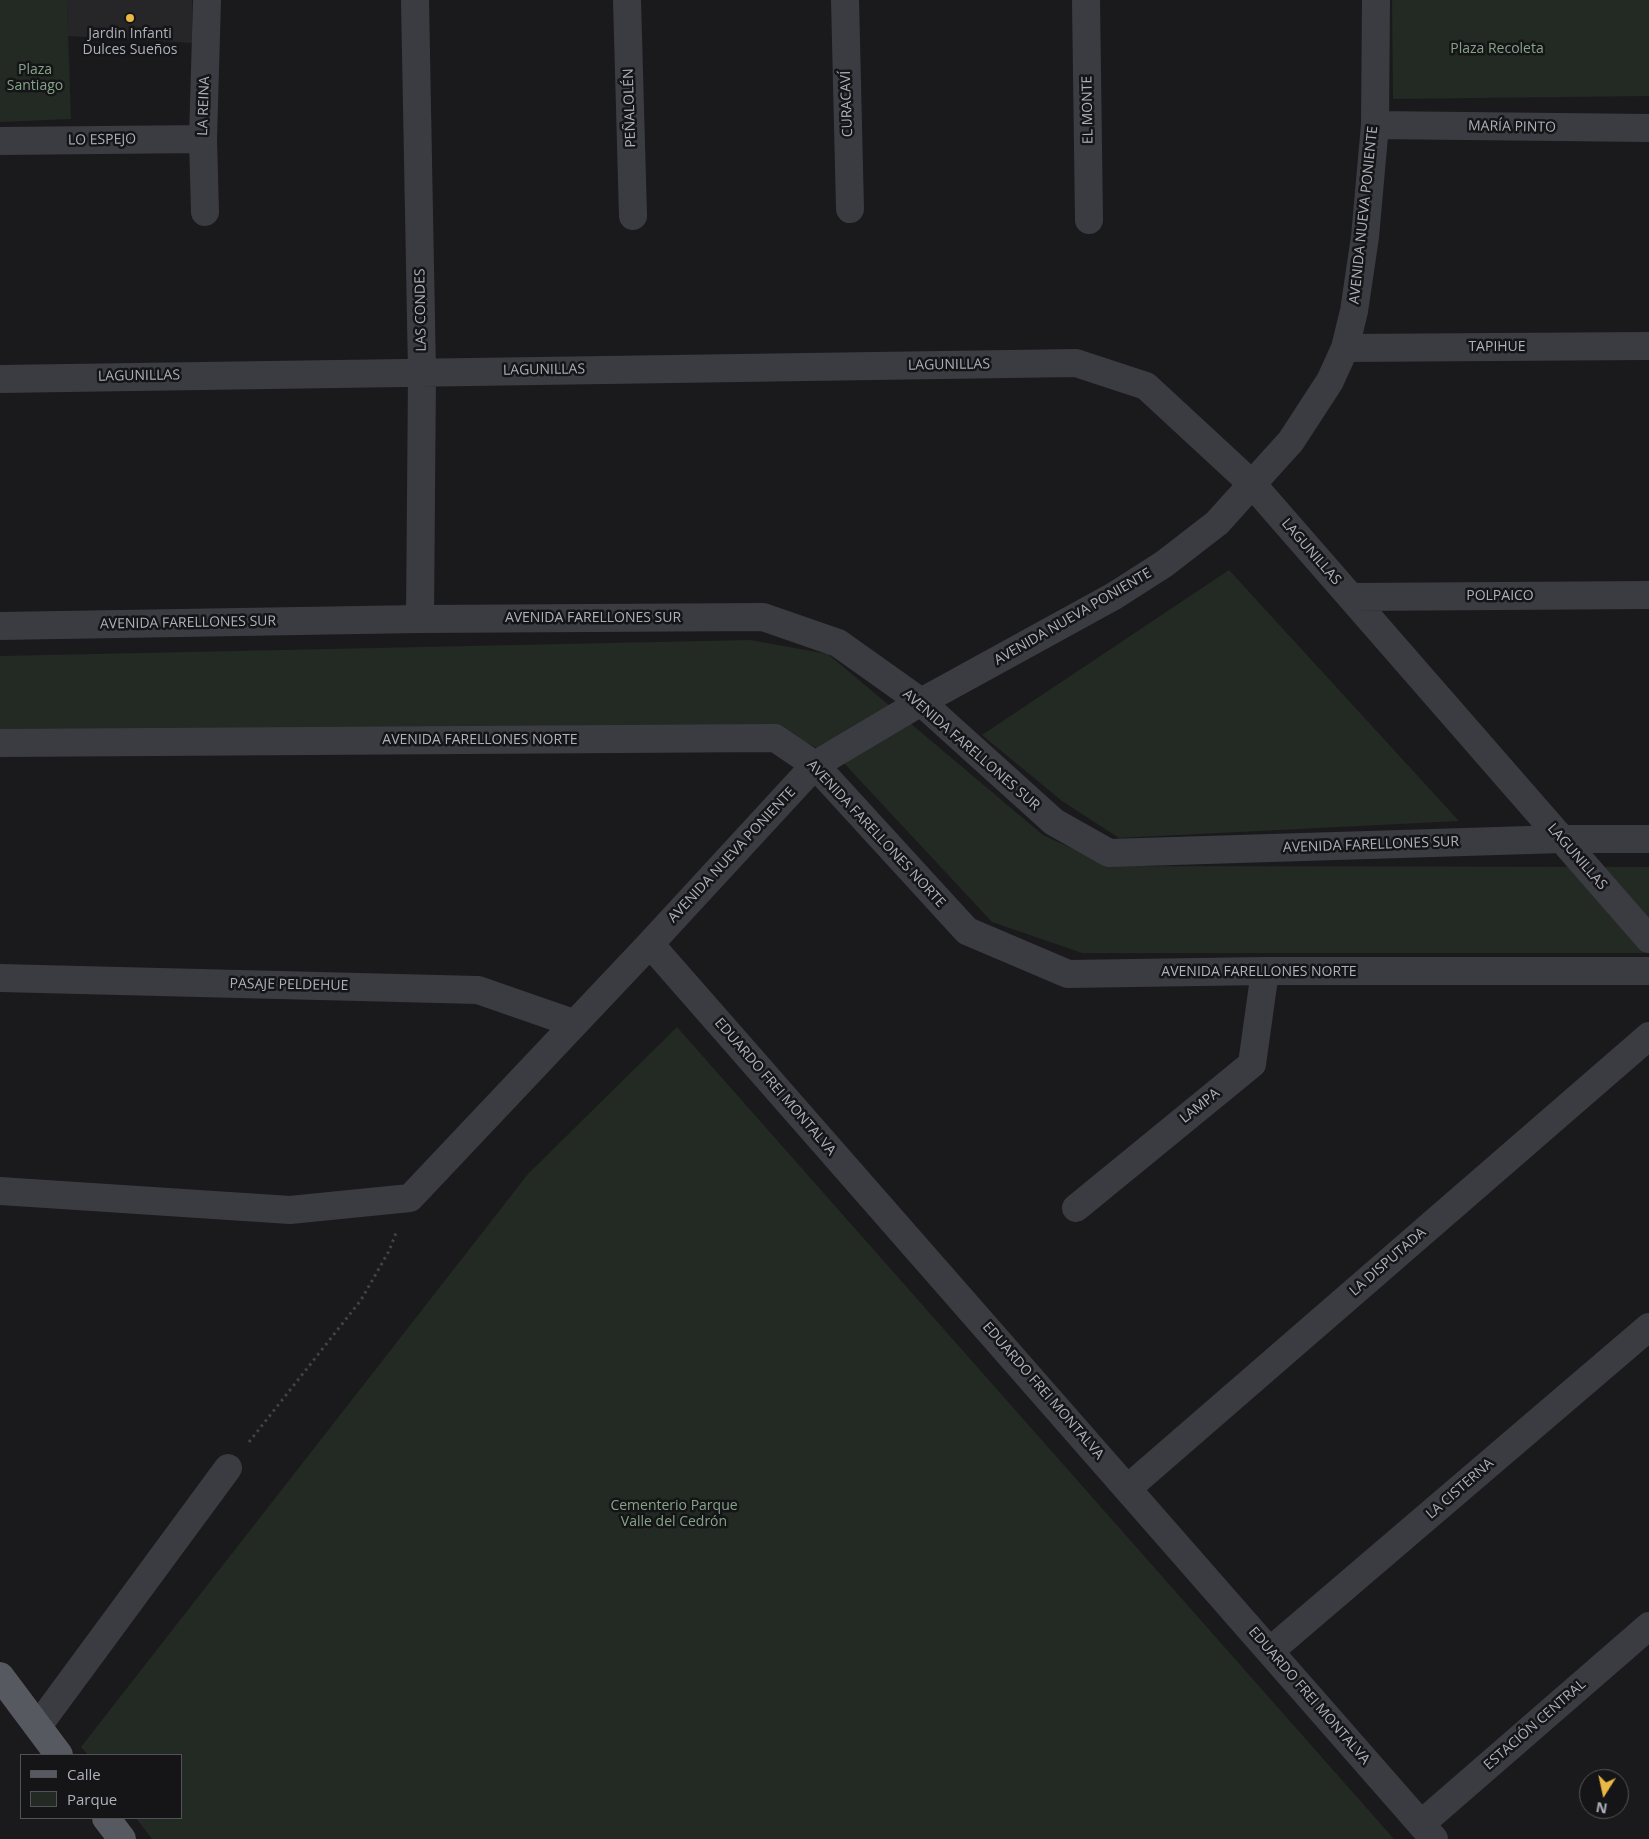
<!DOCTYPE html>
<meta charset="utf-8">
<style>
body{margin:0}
#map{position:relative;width:1649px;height:1839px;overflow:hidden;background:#1a1a1c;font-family:"Open Sans",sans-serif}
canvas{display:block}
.legend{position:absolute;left:20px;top:1754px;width:162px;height:65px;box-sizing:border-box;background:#151517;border:1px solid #525359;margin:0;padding:6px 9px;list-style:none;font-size:15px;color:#adb1bb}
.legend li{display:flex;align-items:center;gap:10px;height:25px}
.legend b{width:25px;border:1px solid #525359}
.north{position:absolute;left:1579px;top:1769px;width:50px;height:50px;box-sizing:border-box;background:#151517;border:1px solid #525359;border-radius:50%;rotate:190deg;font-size:14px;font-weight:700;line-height:20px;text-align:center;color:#adb1bb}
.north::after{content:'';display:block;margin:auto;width:18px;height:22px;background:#e9b845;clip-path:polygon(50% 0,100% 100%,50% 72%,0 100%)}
</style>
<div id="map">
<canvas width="1649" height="1839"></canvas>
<ul class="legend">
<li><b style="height:6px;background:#575960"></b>Calle</li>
<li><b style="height:14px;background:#222a23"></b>Parque</li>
</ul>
<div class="north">N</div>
</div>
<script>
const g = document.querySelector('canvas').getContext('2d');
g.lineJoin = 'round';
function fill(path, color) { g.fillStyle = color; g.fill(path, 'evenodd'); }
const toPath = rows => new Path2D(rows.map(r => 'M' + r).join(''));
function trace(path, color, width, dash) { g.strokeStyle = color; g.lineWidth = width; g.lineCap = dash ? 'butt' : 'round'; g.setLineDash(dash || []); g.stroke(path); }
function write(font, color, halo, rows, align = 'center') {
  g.font = font + ' "Open Sans",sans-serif'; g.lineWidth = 5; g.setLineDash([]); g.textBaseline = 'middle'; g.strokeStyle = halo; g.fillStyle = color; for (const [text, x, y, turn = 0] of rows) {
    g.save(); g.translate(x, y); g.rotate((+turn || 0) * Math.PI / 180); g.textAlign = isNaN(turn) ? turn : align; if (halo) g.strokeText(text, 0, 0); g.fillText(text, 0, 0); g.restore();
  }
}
fill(toPath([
 [67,0,192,0,192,43,68,36]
]), '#262629');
fill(toPath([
 [0,0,67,0,71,119,0,122],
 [1392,0,1649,0,1649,96,1393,99],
 [1229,570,1459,821,1119,838,1062,801,982,735],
 [750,640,828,654,1043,835,1110,866,1649,867,1649,953,1082,953,992,922,841,760,777,728,0,733,0,656],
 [677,1027,1394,1839,152,1839,136,1818,181,1818,181,1755,88,1755,81,1747,528,1174]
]), '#222a23');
trace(toPath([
 [249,1442,361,1300,389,1251,396,1233]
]), '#414348', 3, [2.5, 4]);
trace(toPath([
 [415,0,422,372,420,619],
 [627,0,633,216],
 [845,0,850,209],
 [1086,0,1089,220],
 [1375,125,1649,128],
 [0,141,203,139],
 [205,212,203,139,207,0],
 [1345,348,1649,346],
 [0,379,1076,363,1146,386,1253,485,1649,939],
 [1351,597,1649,595],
 [0,626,420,619,763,617,838,643,921,702,1054,822,1109,853,1562,839,1649,839],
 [0,743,775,738,815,765,967,931,1068,974,1265,971,1649,971],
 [650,944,1434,1839],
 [0,978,478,990,573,1023],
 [0,1191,290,1210,410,1198,650,944,815,765,921,702,1114,596,1164,564,1217,523,1291,441,1330,381,1345,348,1354,311,1365,237,1375,125,1376,0],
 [1076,1208,1252,1064,1265,971],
 [1128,1488,1649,1036],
 [1270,1651,1649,1327],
 [38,1726,228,1468],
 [1421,1824,1649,1626]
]), '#3b3c41', 28);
trace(toPath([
 [0,1676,59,1755],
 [106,1818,122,1839]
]), '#575960', 28);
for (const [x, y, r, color] of [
 [130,18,5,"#e9b845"]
]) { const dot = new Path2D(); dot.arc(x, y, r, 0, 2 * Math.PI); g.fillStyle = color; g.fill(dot); trace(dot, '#151517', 2); }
write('14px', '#adb1bb', '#151517', [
 ["Jardin Infanti",130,34],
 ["Dulces Sueños",130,50]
]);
write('14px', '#85a489', '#151517', [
 ["Plaza Recoleta",1497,49],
 ["Plaza",35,70],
 ["Santiago",35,86],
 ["Cementerio Parque",674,1506],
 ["Valle del Cedrón",674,1522]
]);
write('14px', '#adb1bb', '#151517', [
 ["CURACAVÍ",847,104,-92],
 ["LA REINA",204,106,-88],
 ["PEÑALOLÉN",630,108,-92],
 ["EL MONTE",1088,110,-91],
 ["MARÍA PINTO",1512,127,1],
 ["LO ESPEJO",102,140,-1],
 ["AVENIDA NUEVA PONIENTE",1364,215,-84],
 ["LAS CONDES",421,310,-91],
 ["TAPIHUE",1497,347],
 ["LAGUNILLAS",949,365,-1],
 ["LAGUNILLAS",544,370,-1],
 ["LAGUNILLAS",139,376,-1],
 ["LAGUNILLAS",1311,552,49],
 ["POLPAICO",1500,596],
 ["AVENIDA NUEVA PONIENTE",1073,617,-30],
 ["AVENIDA FARELLONES SUR",593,618],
 ["AVENIDA FARELLONES SUR",188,623,-1],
 ["AVENIDA FARELLONES NORTE",480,740],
 ["AVENIDA FARELLONES SUR",971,750,41],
 ["AVENIDA FARELLONES NORTE",876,834,47],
 ["AVENIDA FARELLONES SUR",1371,845,-2],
 ["AVENIDA NUEVA PONIENTE",732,855,-47],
 ["LAGUNILLAS",1577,857,49],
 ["AVENIDA FARELLONES NORTE",1259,972],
 ["PASAJE PELDEHUE",289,985,1],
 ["EDUARDO FREI MONTALVA",775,1087,49],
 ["LAMPA",1200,1106,-39],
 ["LA DISPUTADA",1388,1262,-41],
 ["EDUARDO FREI MONTALVA",1043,1391,49],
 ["LA CISTERNA",1460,1489,-41],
 ["EDUARDO FREI MONTALVA",1309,1696,49],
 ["ESTACIÓN CENTRAL",1535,1725,-41]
]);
</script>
